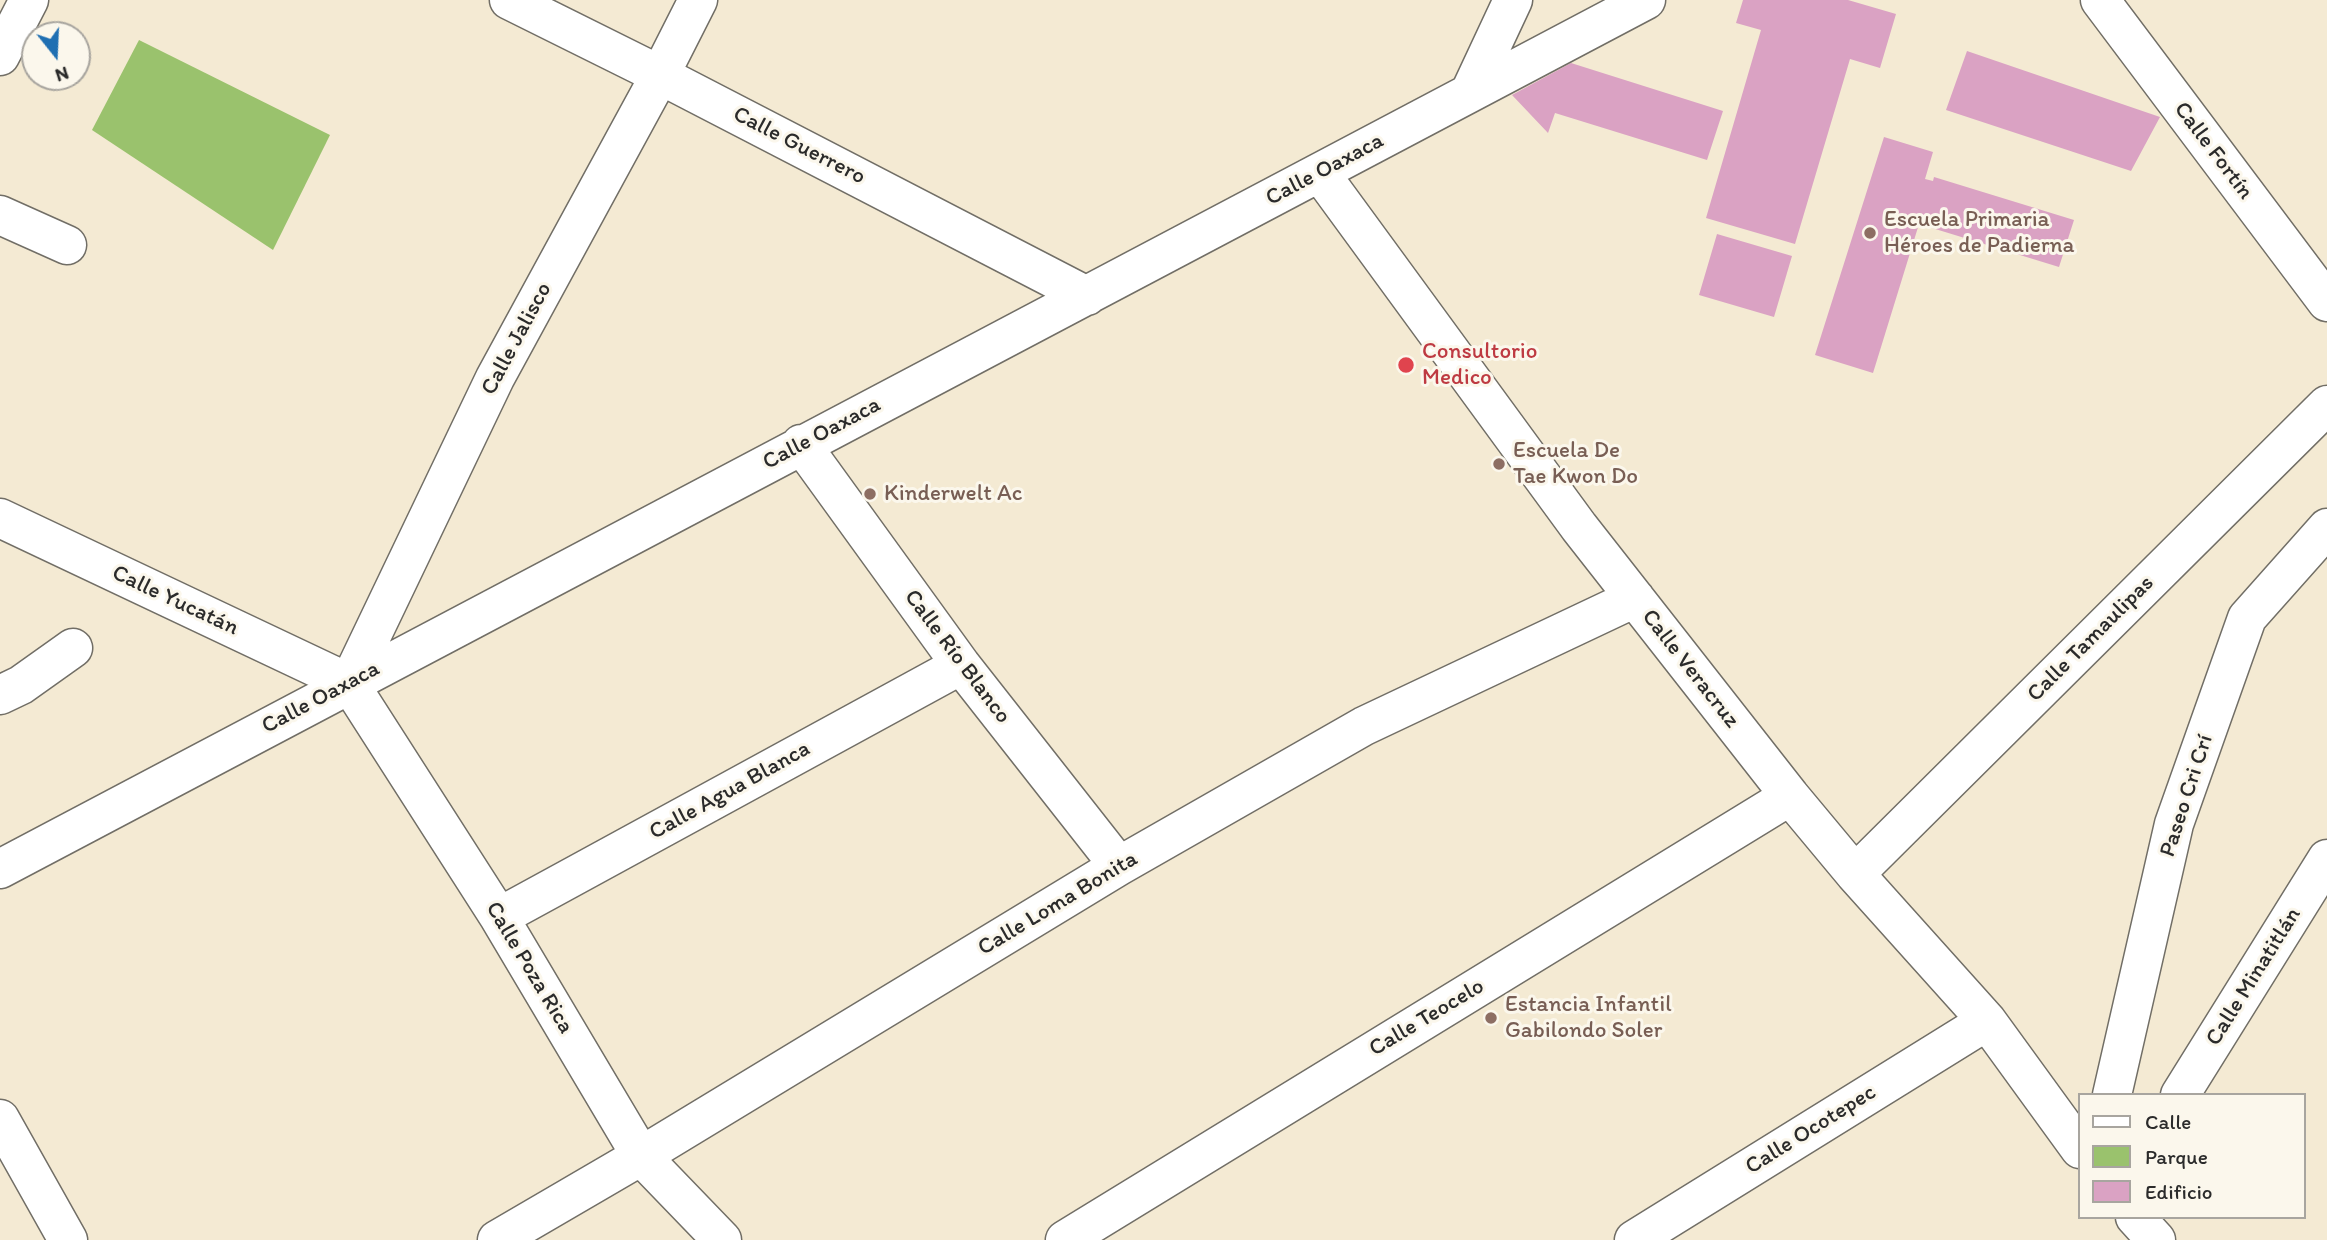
<!DOCTYPE html>
<meta charset="utf-8">
<style>
body{margin:0}
#map{position:relative;width:2327px;height:1240px;overflow:hidden;background:#f4ead3;font-family:Itim,sans-serif}
canvas{display:block}
.legend{position:absolute;left:2078px;top:1093px;width:228px;height:126px;box-sizing:border-box;background:#fbf7ec;border:2px solid #a8a59f;margin:0;padding:9px 12px;list-style:none;font-size:21px;color:#2b2b2b}
.legend li{display:flex;align-items:center;gap:14px;height:35px}
.legend b{width:35px;border:2px solid #a8a59f}
.north{position:absolute;left:21px;top:21px;width:70px;height:70px;box-sizing:border-box;background:#fbf7ec;border:2px solid #a8a59f;border-radius:50%;rotate:162deg;font-size:19px;font-weight:700;line-height:28px;text-align:center;color:#2b2b2b}
.north::after{content:'';display:block;margin:auto;width:24px;height:32px;background:#1f6fb2;clip-path:polygon(50% 0,100% 100%,50% 72%,0 100%)}
</style>
<div id="map">
<canvas width="2327" height="1240"></canvas>
<ul class="legend">
<li><b style="height:9px;background:#fff"></b>Calle</li>
<li><b style="height:19px;background:#9ac26d"></b>Parque</li>
<li><b style="height:19px;background:#daa2c3"></b>Edificio</li>
</ul>
<div class="north">N</div>
</div>
<script>
const g = document.querySelector('canvas').getContext('2d');
g.lineJoin = 'round';
function fill(path, color) { g.fillStyle = color; g.fill(path, 'evenodd'); }
const toPath = rows => new Path2D(rows.map(r => 'M' + r).join(''));
function trace(path, color, width, dash) { g.strokeStyle = color; g.lineWidth = width; g.lineCap = dash ? 'butt' : 'round'; g.setLineDash(dash || []); g.stroke(path); }
function write(font, color, halo, rows, align = 'center') {
  g.font = font + ' Itim,sans-serif'; g.lineWidth = 6; g.setLineDash([]); g.textBaseline = 'middle'; g.strokeStyle = halo; g.fillStyle = color; for (const [text, x, y, turn = 0] of rows) {
    g.save(); g.translate(x, y); g.rotate((+turn || 0) * Math.PI / 180); g.textAlign = isNaN(turn) ? turn : align; if (halo) g.strokeText(text, 0, 0); g.fillText(text, 0, 0); g.restore();
  }
}
fill(toPath([
 [139,40,330,135,273,250,92,130]
]), '#9ac26d');
fill(toPath([
 [1743,0,1848,0,1896,14,1880,68,1850,59,1795,244,1706,218,1761,30,1736,23],
 [1967,51,2160,117,2131,171,1946,110],
 [1571,63,1723,111,1707,160,1555,113,1548,133,1512,95],
 [1884,137,1933,152,1925,179,1933,181,1934,177,2074,220,2059,267,1919,224,1873,373,1815,355],
 [1717,234,1792,256,1774,317,1699,295]
]), '#daa2c3');
const minor = toPath([
 [509,0,660,75,1087,296],
 [2100,0,2327,302],
 [0,56,29,0],
 [1470,92,1513,0],
 [1320,173,1579,527,1790,796,1855,874,1987,1021,2080,1149],
 [0,215,67,245],
 [801,444,961,665,1119,866],
 [0,518,349,683],
 [349,683,495,378,660,75,698,0],
 [349,683,499,917,641,1156,722,1240],
 [0,695,21,685,73,648],
 [0,869,1646,0],
 [1855,874,2327,405],
 [499,917,961,665],
 [2112,1095,2174,824,2247,618,2327,528],
 [2180,1095,2327,859],
 [0,1119,68,1240],
 [2135,1217,2156,1240],
 [497,1240,641,1156,1119,866,1364,726,1635,598],
 [1065,1240,1790,796],
 [1634,1240,1987,1021]
]);
trace(minor, '#716e66', 41);
trace(minor, '#fff', 38);
for (const [x, y, r, color] of [
 [1870,233,7,"#8d6e63"],
 [1406,365,9,"#e0444e"],
 [1499,464,7,"#8d6e63"],
 [870,494,7,"#8d6e63"],
 [1491,1018,7,"#8d6e63"]
]) { const dot = new Path2D(); dot.arc(x, y, r, 0, 2 * Math.PI); g.fillStyle = color; g.fill(dot); trace(dot, '#fbf7ec', 2.5); }
write('23px', '#2b2b2b', '#fbf7ec', [
 ["Calle Guerrero",799,146,27],
 ["Calle Fortín",2213,151,53],
 ["Calle Oaxaca",1325,170,-28],
 ["Calle Jalisco",517,339,-62],
 ["Calle Oaxaca",822,434,-28],
 ["Calle Yucatán",175,601,25],
 ["Calle Tamaulipas",2091,639,-45],
 ["Calle Río Blanco",957,657,53],
 ["Calle Veracruz",1690,669,52],
 ["Calle Oaxaca",321,698,-28],
 ["Calle Agua Blanca",730,791,-29],
 ["Paseo Cri Crí",2187,796,-72],
 ["Calle Loma Bonita",1058,904,-31],
 ["Calle Poza Rica",529,968,59],
 ["Calle Minatitlán",2254,977,-58],
 ["Calle Teocelo",1427,1018,-31],
 ["Calle Ocotepec",1811,1130,-32]
]);
write('23px', '#785e54', '#fbf7ec', [
 ["Escuela Primaria",1884,220],
 ["Héroes de Padierna",1884,246],
 ["Escuela De",1513,451],
 ["Tae Kwon Do",1513,477],
 ["Kinderwelt Ac",884,494],
 ["Estancia Infantil",1505,1005],
 ["Gabilondo Soler",1505,1031]
], 'left');
write('23px', '#be3a42', '#fbf7ec', [
 ["Consultorio",1422,352],
 ["Medico",1422,378]
], 'left');
</script>
